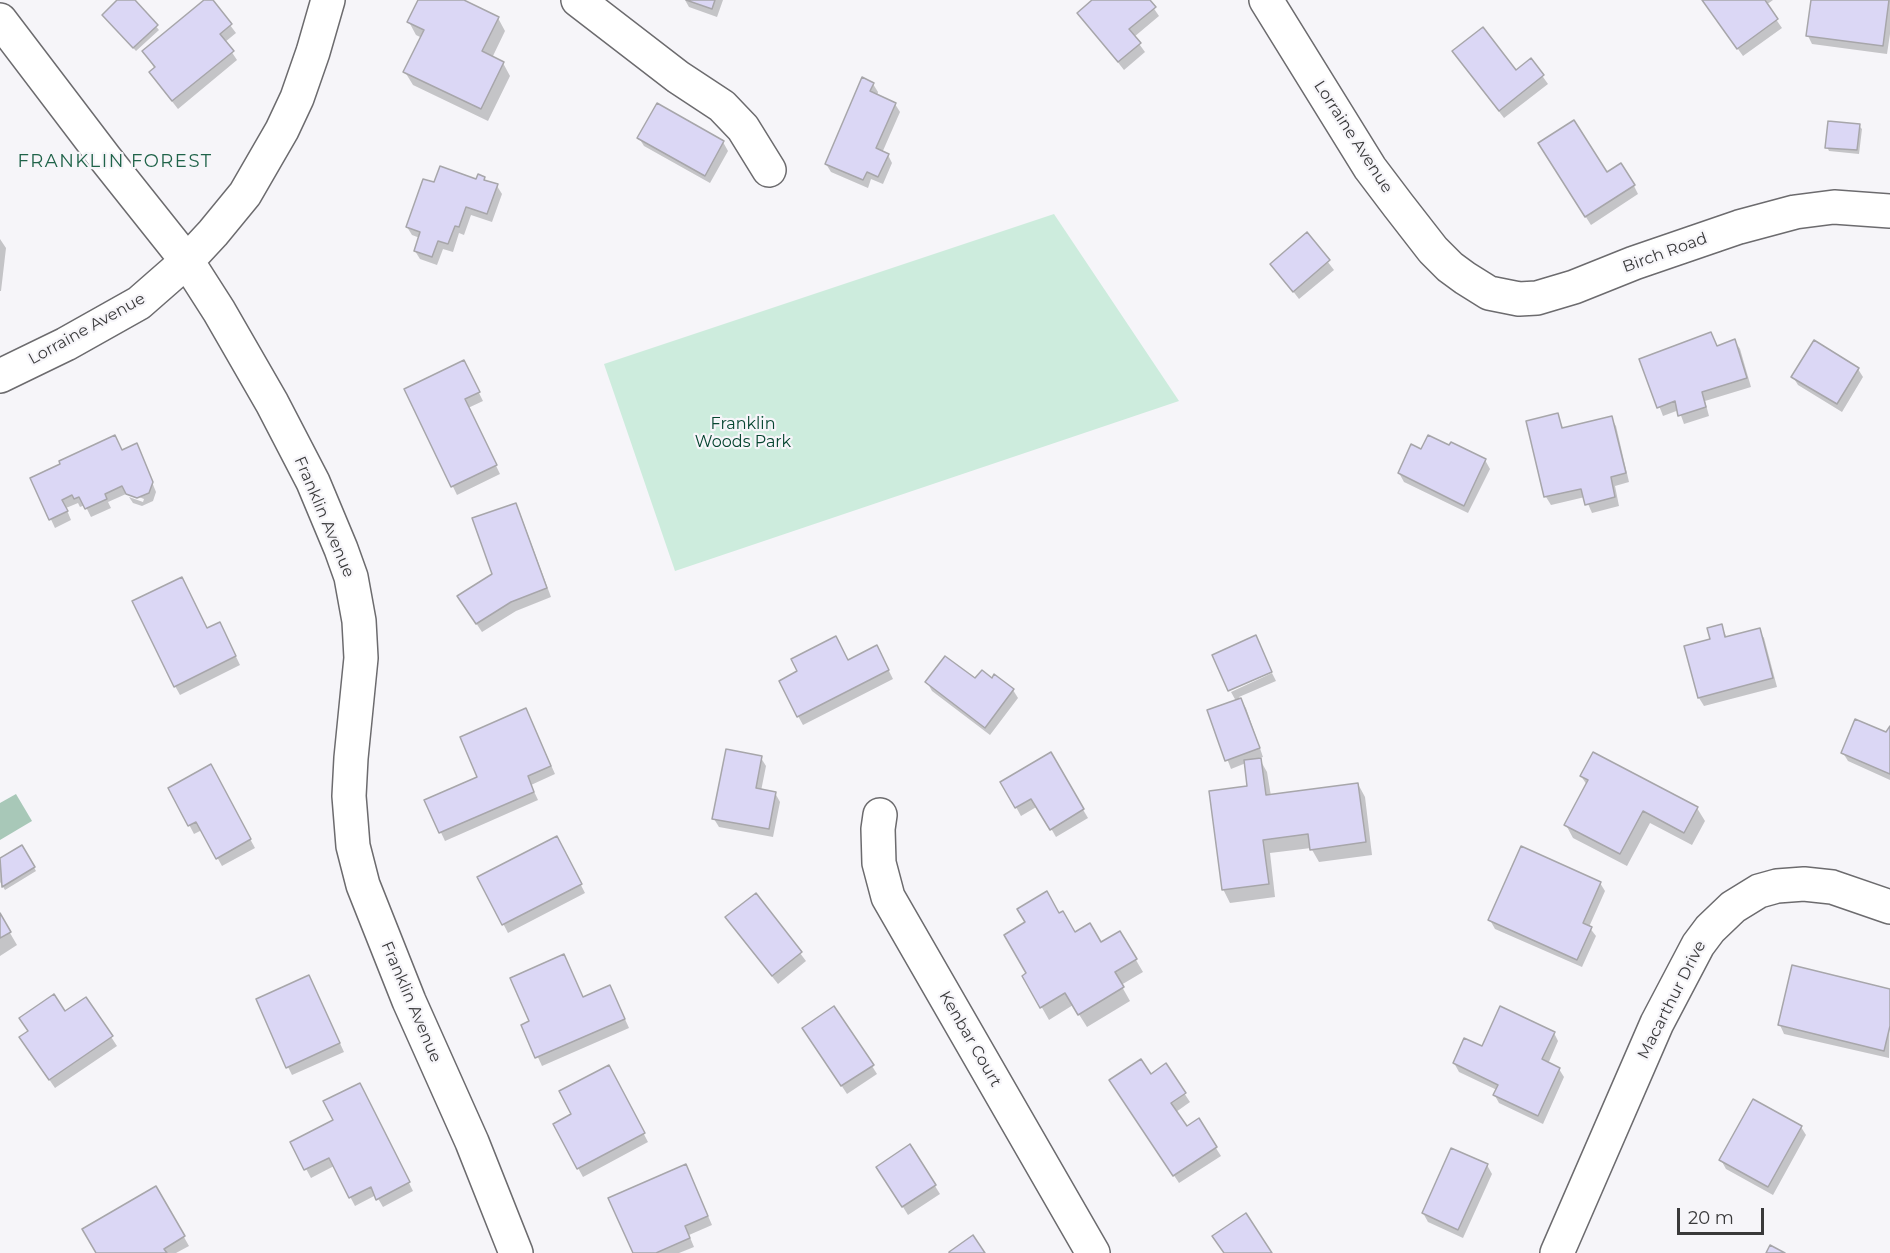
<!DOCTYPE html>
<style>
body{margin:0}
#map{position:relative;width:1890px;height:1253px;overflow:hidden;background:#f6f5f9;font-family:Montserrat,sans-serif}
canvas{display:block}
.scale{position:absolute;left:1677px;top:1208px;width:87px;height:27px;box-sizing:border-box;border:3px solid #39393a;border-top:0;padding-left:8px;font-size:18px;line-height:21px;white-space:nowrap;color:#39393a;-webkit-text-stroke:4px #f6f5f9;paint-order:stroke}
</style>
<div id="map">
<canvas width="1890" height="1253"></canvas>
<div class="scale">20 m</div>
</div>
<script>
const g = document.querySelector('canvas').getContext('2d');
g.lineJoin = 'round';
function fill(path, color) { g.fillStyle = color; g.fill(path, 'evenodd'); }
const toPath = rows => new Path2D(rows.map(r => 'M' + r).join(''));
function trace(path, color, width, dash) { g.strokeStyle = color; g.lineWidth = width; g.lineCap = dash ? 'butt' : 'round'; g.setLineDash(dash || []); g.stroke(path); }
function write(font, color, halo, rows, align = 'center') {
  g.font = font + ' Montserrat,sans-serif'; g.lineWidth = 4.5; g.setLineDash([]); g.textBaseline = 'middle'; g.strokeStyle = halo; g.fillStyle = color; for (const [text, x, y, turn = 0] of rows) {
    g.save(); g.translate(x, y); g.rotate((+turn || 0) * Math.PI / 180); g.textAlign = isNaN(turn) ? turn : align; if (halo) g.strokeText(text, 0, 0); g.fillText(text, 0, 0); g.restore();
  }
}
fill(toPath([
 [1054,214,1179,401,675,571,604,364]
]), '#cdecdd');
fill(toPath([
 [16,794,32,821,0,840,0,803]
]), '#a8c8b8');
fill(toPath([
 [120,0,133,0,159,30,136,51,106,18],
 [207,0,211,0,236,33,225,42,237,60,178,109,156,81,151,72,155,69,144,52],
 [419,0,461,0,498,18,505,31,492,58,503,63,510,76,488,121,413,85,405,72,422,38,416,35,409,22],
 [685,0,723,0,717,17,689,7],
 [1094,0,1148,0,1159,16,1134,37,1145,52,1124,70,1079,13],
 [1703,0,1773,0,1766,5,1782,28,1743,56],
 [1812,0,1890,0,1890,34,1887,54,1812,44,1808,36],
 [1459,60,1516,72,1531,60,1548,84,1504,118],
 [873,84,878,92,877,96,895,104,900,112,882,153,888,155,892,163,883,184,871,179,868,188,831,172,826,164],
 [1859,126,1862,129,1859,154,1829,151,1827,147],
 [639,138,723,142,728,151,710,183,644,146],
 [1544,152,1607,174,1634,186,1638,194,1591,225],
 [484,178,486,182,497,186,502,194,492,222,471,215,464,235,459,233,453,252,443,249,437,265,420,259,415,251,420,238,412,235,407,227,435,184,477,181],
 [1307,235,1334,270,1299,299,1272,264],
 [0,239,6,248,1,291,0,291],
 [1711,334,1718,347,1735,341,1740,349,1751,387,1705,401,1709,416,1684,424,1679,410,1663,416,1641,359],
 [1858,369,1863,377,1842,412,1798,385,1793,377],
 [468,371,483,401,468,408,500,474,457,495,406,390],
 [1557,414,1564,430,1611,418,1616,426,1629,482,1615,486,1619,506,1592,513,1585,497,1551,505,1546,497,1528,422],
 [137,445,156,492,153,501,142,506,133,503,129,497,143,502,144,499,126,492,126,494,108,502,111,508,91,517,85,505,80,507,78,503,66,508,71,520,55,528,32,479,122,452],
 [1422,451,1485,460,1490,469,1468,513,1404,482,1399,473],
 [516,505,520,513,551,597,516,611,482,632,464,605,493,575],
 [1721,625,1727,638,1759,630,1764,638,1777,687,1704,706,1699,698,1712,640],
 [207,630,224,632,240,665,180,695,175,686],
 [881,655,893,679,803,725,798,716,848,661],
 [1272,673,1276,681,1239,697,1246,708,1263,757,1259,758,1267,772,1271,796,1358,784,1365,797,1372,855,1319,862,1311,848,1270,853,1275,897,1230,903,1223,889,1249,787,1246,763,1231,769,1209,711,1236,701,1231,692],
 [976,680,1013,690,1018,698,990,735,932,691,927,682],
 [530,718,555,774,531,785,538,800,445,841,426,801,479,778],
 [1890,727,1890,780,1848,761,1843,753,1886,734],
 [1050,754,1088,818,1056,837,1038,806,1021,816,1002,782],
 [761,758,766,766,761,791,775,793,780,802,773,837,719,827,714,819],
 [210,766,255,848,222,866,202,830,194,834,170,788],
 [1581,776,1697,808,1705,821,1692,845,1650,823,1627,866,1573,838,1566,825,1587,785],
 [561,846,585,893,508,933,479,877],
 [22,847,36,871,5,890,0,882,0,860],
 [1600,883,1605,891,1589,927,1596,936,1582,967,1495,929,1490,920],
 [756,895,806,961,778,984,732,926],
 [1059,915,1074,934,1101,944,1120,933,1143,972,1121,985,1130,1001,1087,1027,1073,1005,1049,1020,1024,976,1028,974],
 [0,916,17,945,0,956],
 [313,985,344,1052,292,1075,288,1067],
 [610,986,629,1028,542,1066,523,1025],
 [1890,990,1889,1058,1784,1034,1780,1025],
 [86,999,117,1046,55,1088,26,1046,65,1013],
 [1554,1033,1558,1041,1548,1064,1559,1069,1564,1077,1543,1124,1499,1103,1494,1094,1497,1090,1459,1072,1454,1063,1483,1048],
 [809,1036,872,1066,877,1074,847,1094],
 [1166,1066,1190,1102,1176,1112,1186,1128,1198,1120,1221,1156,1179,1183,1116,1088,1150,1076],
 [613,1075,648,1142,583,1177,578,1168,573,1115],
 [364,1093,413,1191,383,1207,376,1195,355,1206,334,1166,311,1178,292,1143,335,1121],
 [1801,1127,1806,1135,1773,1195,1726,1169,1721,1160],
 [910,1146,940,1194,908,1215,883,1175],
 [1487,1165,1492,1174,1463,1238,1428,1222,1423,1213],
 [690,1174,712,1225,689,1235,694,1247,679,1253,634,1253],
 [156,1188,189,1246,176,1253,98,1253]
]), '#0003');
const building = toPath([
 [117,0,135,0,158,25,133,48,102,15,117,0],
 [204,0,213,0,232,24,220,34,234,51,172,101,149,72,155,67,142,51,204,0],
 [418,0,464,0,499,17,482,51,504,62,481,109,403,72,424,30,407,22,418,0],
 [686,0,715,0,712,9,686,0],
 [1092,0,1150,0,1156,7,1129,29,1141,43,1118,62,1077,13,1092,0],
 [1702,0,1765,0,1778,19,1737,49,1702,0],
 [1811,0,1889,0,1883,46,1806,36,1811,0],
 [1483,27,1516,70,1531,58,1544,75,1499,111,1452,51,1483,27],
 [862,77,874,83,870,91,896,103,876,148,889,154,878,177,867,172,863,180,825,164,862,77],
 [657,103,724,141,705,176,637,138,657,103],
 [1574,120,1607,172,1621,163,1635,185,1585,217,1538,143,1574,120],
 [1828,121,1860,124,1857,150,1825,148,1828,121],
 [440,166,476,179,478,174,485,177,484,180,498,184,487,214,466,207,459,227,455,226,448,244,438,241,432,257,414,251,420,232,406,227,423,179,434,182,440,166],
 [1307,232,1330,260,1293,292,1270,264,1307,232],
 [1711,332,1717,346,1735,339,1747,378,1702,392,1706,407,1678,416,1675,401,1657,408,1639,359,1711,332],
 [1814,340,1859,368,1837,404,1791,377,1814,340],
 [464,360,480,392,465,399,497,465,451,487,404,389,464,360],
 [1558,413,1562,428,1612,416,1626,473,1611,477,1615,497,1585,505,1581,489,1544,497,1526,421,1558,413],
 [115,435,122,450,137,443,153,482,149,493,137,498,126,494,122,486,105,494,107,499,85,509,79,497,74,499,72,495,62,500,68,511,49,520,30,478,60,464,59,461,115,435],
 [1428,435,1449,445,1451,442,1486,459,1464,506,1398,473,1411,444,1421,449,1428,435],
 [516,503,547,588,511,602,476,624,457,596,492,574,472,518,516,503],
 [182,577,207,628,220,622,236,656,174,687,132,601,182,577],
 [1722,624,1725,637,1760,628,1773,678,1698,698,1684,646,1710,639,1707,628,1722,624],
 [1256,635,1272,672,1228,691,1212,655,1256,635],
 [836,636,848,660,877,645,889,670,797,717,779,681,797,671,791,659,836,636],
 [945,656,975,678,982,670,992,678,994,674,1014,689,985,728,925,682,945,656],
 [1241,698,1260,748,1225,761,1207,710,1241,698],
 [526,708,551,766,528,776,534,792,439,833,424,800,477,777,460,737,526,708],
 [1855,719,1886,732,1890,726,1890,774,1841,753,1855,719],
 [726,749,762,756,756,788,776,792,769,829,712,819,726,749],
 [1051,752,1084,809,1050,830,1031,799,1015,808,1000,782,1051,752],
 [1593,752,1698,807,1684,833,1643,811,1620,854,1564,825,1588,780,1580,776,1593,752],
 [1261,758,1266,795,1358,783,1366,842,1310,850,1308,834,1263,840,1269,884,1222,890,1209,791,1247,786,1244,760,1261,758],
 [211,764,251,839,216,859,196,822,188,826,168,788,211,764],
 [557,836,582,884,502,925,477,877,557,836],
 [22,845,35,867,2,887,0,858,22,845],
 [1521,846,1601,882,1583,923,1592,927,1577,960,1488,920,1521,846],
 [1047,891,1059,913,1063,911,1075,932,1090,923,1101,942,1120,931,1137,959,1115,972,1124,987,1078,1015,1065,993,1040,1008,1022,976,1026,973,1004,935,1025,922,1017,909,1047,891],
 [756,893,802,952,772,976,725,917,756,893],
 [0,913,11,932,0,938,0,913],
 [564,954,583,997,610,985,625,1019,535,1058,521,1025,529,1021,510,978,564,954],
 [1792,965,1890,989,1890,1026,1884,1051,1778,1025,1792,965],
 [309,975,340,1043,286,1068,256,999,309,975],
 [54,994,65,1011,86,997,113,1036,49,1080,19,1037,28,1031,19,1018,54,994],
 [834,1006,874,1065,841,1086,802,1028,834,1006],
 [1500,1006,1555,1032,1542,1059,1560,1068,1538,1116,1493,1095,1498,1085,1453,1063,1464,1038,1482,1046,1500,1006],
 [1141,1059,1151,1074,1166,1063,1186,1093,1171,1103,1187,1126,1199,1118,1217,1147,1173,1176,1109,1080,1141,1059],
 [609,1065,645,1133,577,1169,553,1124,571,1114,559,1091,609,1065],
 [360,1083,410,1182,376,1200,371,1187,349,1198,329,1158,304,1170,290,1142,333,1120,323,1101,360,1083],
 [1753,1099,1802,1126,1768,1187,1719,1160,1753,1099],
 [910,1144,936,1185,902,1207,876,1167,910,1144],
 [1451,1148,1488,1164,1458,1230,1422,1213,1451,1148],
 [686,1164,708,1216,685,1226,690,1238,656,1253,633,1253,608,1198,686,1164],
 [156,1186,185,1236,164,1249,167,1253,96,1253,82,1229,156,1186],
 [1246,1213,1272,1253,1224,1253,1212,1236,1246,1213],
 [973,1235,985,1253,949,1253,949,1252,973,1235],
 [1770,1245,1785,1253,1766,1253,1770,1245]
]);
fill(building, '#dbd7f5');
trace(building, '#a7a6aa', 1.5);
const minor = toPath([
 [578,0,678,77,722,106,743,128,769,170],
 [1266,0,1370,168,1398,205,1433,250,1450,267,1465,278,1489,293,1519,299,1537,298,1574,287,1634,263,1739,227,1795,212,1834,207,1890,211],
 [0,20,105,158,187,261,219,311,272,403,313,482,341,549,351,577,359,621,361,658,351,758,349,796,353,846,363,885,409,1001,472,1142,516,1253],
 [0,376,66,344,139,303,187,261,213,233,245,194,282,130,297,98,313,52,328,0],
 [880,815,878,829,879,863,888,897,1093,1253],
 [1557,1253,1657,1023,1698,945,1710,929,1733,907,1759,891,1777,886,1804,884,1832,887,1890,907]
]);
trace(minor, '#6c6b6e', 36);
trace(minor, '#fff', 33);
write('16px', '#39393a', '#f6f5f9', [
 ["Lorraine Avenue",1353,137,57],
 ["Birch Road",1665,253,-20],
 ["Lorraine Avenue",87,329,-29],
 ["Franklin Avenue",324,517,67],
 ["Macarthur Drive",1672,1000,-63],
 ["Franklin Avenue",411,1002,67],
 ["Kenbar Court",970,1039,60]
]);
write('16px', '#064530', '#f6f5f9', [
 ["Franklin",743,424],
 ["Woods Park",743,442]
]);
g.letterSpacing = '1.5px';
write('18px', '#1f6349', '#f6f5f9', [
 ["FRANKLIN FOREST",115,162]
]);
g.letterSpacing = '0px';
</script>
